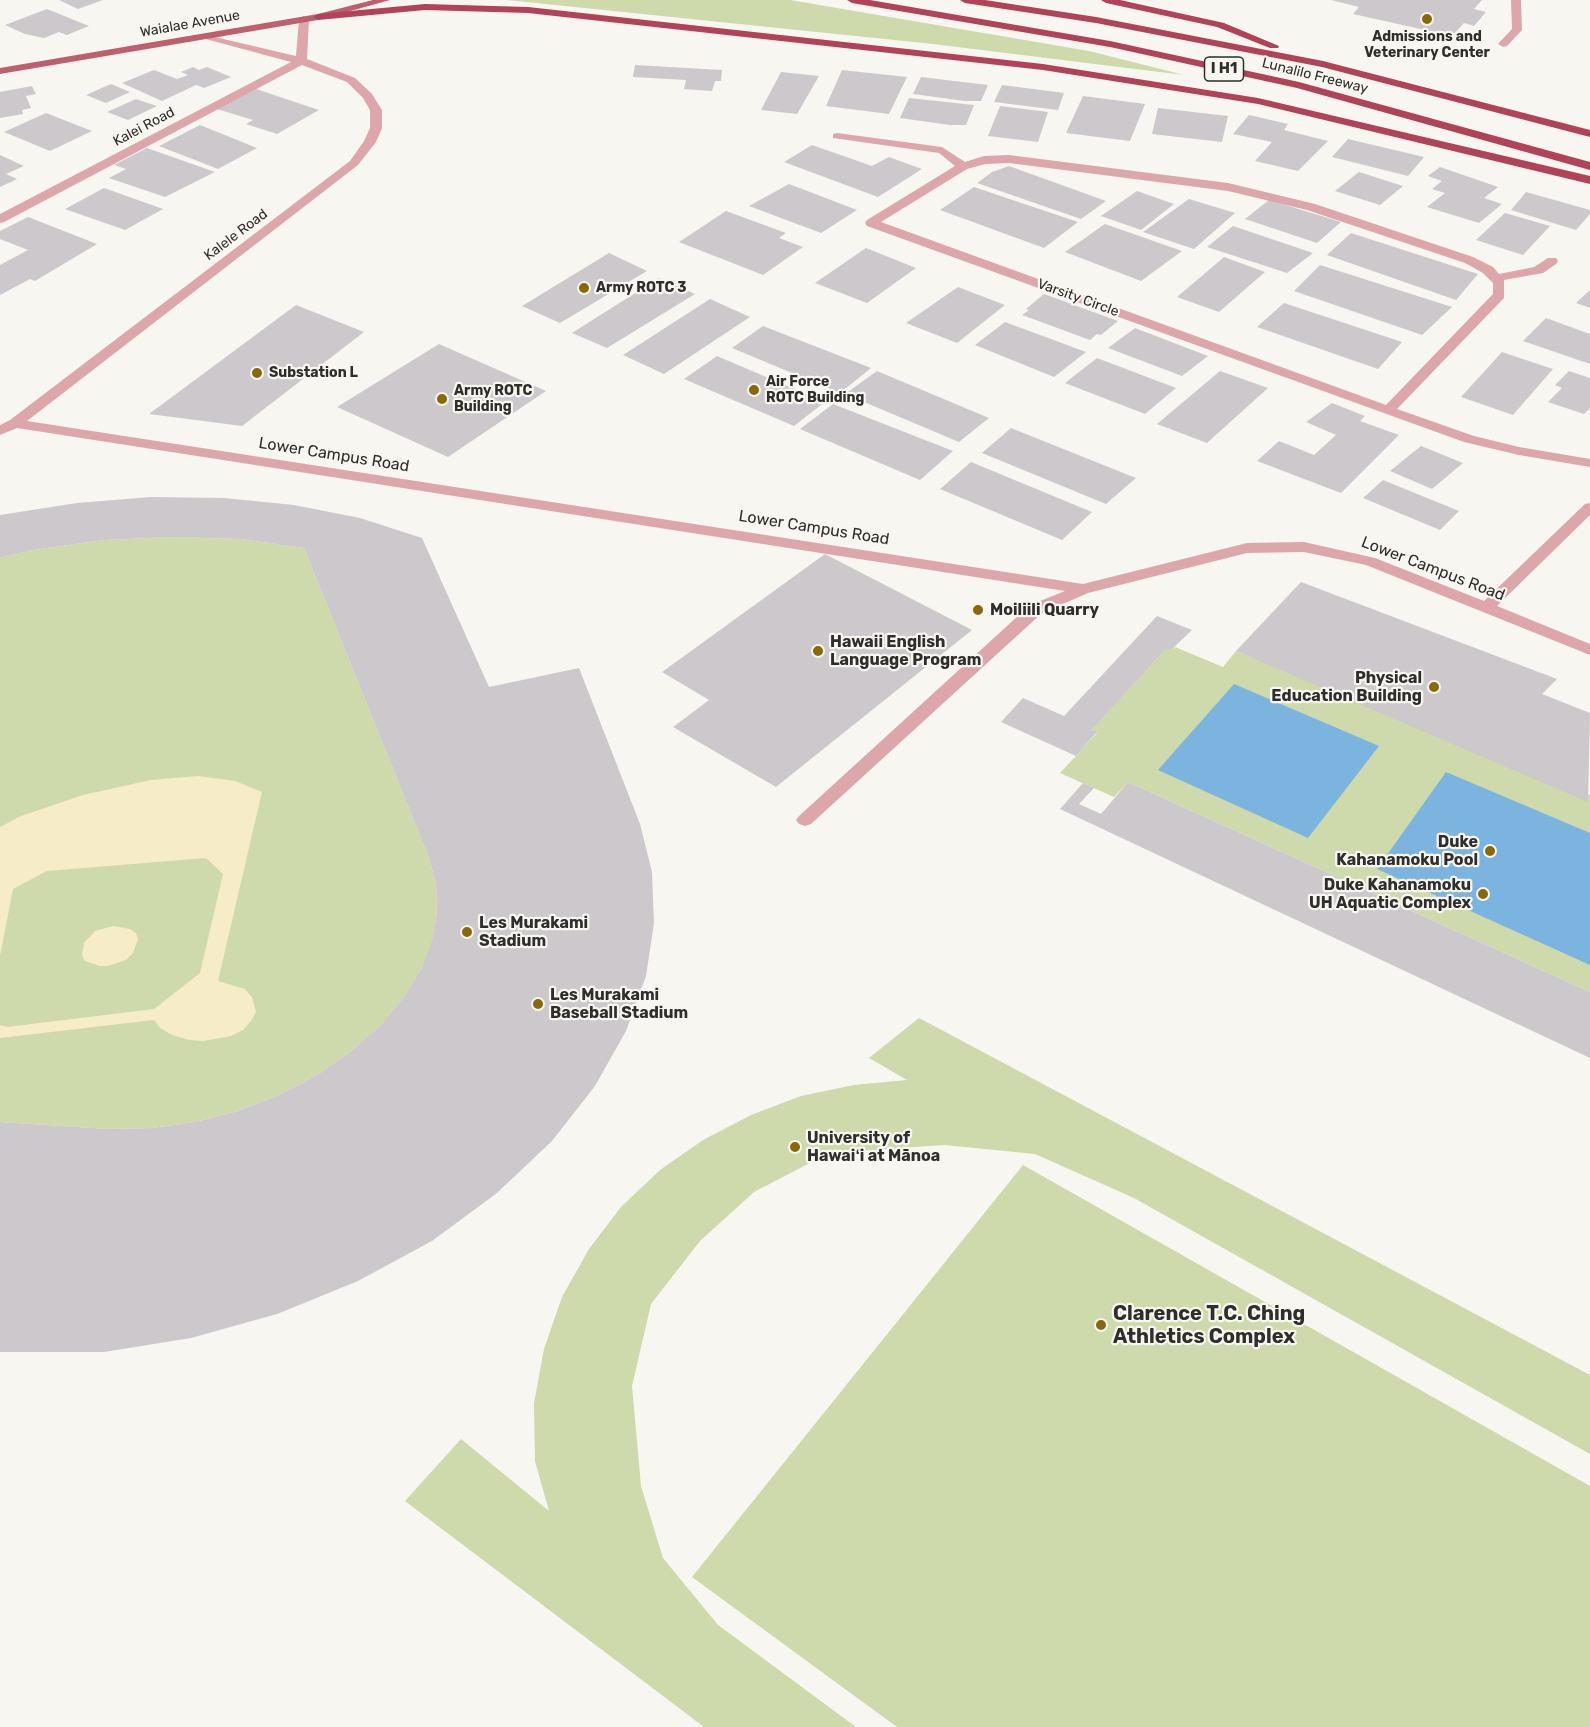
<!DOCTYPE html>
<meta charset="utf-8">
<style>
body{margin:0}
canvas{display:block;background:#f8f6f0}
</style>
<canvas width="1590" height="1727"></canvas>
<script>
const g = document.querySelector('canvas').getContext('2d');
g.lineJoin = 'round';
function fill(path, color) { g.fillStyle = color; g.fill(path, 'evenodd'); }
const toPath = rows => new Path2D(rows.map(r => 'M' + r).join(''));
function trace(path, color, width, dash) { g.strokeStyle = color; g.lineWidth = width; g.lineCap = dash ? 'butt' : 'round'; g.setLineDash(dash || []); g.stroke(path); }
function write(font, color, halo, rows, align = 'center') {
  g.font = font + ' Rubik,sans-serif'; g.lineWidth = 4.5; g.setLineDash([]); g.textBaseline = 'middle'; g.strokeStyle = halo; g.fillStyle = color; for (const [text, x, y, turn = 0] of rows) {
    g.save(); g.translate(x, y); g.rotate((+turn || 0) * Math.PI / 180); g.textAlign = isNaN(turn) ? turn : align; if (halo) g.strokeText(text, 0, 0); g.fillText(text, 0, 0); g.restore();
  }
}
fill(toPath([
 [507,0,790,0,1089,51,1184,75,933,44],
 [173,537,241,539,304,548,429,858,436,884,437,912,432,941,421,969,403,998,380,1026,350,1052,317,1075,279,1095,238,1111,195,1122,152,1128,108,1129,0,1122,0,558,33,550,104,540],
 [1175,647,1223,667,1236,651,1590,795,1590,992,1128,782,1114,797,1060,773,1097,733,1092,730,1166,649,1171,650],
 [919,1018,1590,1375,1590,1454,1134,1198,1035,1154,944,1145,829,1153,754,1192,700,1241,651,1304,632,1386,641,1486,663,1558,718,1625,856,1727,704,1727,405,1501,461,1439,549,1511,535,1461,534,1403,544,1349,562,1297,589,1249,621,1207,660,1170,703,1140,751,1115,801,1096,854,1085,907,1080,869,1058],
 [1023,1165,1590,1486,1590,1727,897,1727,692,1577]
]), '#ced9ac');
fill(toPath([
 [198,776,235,781,262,792,218,981,245,989,252,997,256,1012,251,1021,243,1030,231,1036,204,1041,189,1040,172,1035,160,1028,154,1020,0,1038,0,1025,7,1027,154,1009,200,973,223,874,206,858,47,871,13,889,0,956,0,827,21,816,83,795,151,780],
 [113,926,130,929,136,933,138,939,133,953,126,960,108,966,99,966,85,961,82,955,84,943,95,931]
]), '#f6ecc7');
fill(toPath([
 [1234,684,1379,746,1308,838,1158,770],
 [1446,772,1590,833,1590,965,1377,869]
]), '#7bb4de');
fill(toPath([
 [59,0,103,0,78,9],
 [1331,0,1482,0,1474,9,1486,12,1474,26,1464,23,1452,36,1353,14,1359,7],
 [47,9,89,26,67,35,59,32,44,38,25,34,5,25],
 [635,65,722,70,721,81,715,81,712,91,684,89,686,80,633,77],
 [193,67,199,70,207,67,231,77,204,88,196,85,162,101,122,83,154,70,177,79,188,75,181,72],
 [842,70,907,77,889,114,826,106],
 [781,72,819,76,797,114,761,110],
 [921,77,988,85,981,101,965,101,913,94],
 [111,84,130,92,106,103,86,95],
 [1002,85,1064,93,1058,110,994,102],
 [32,86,36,94,26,96,31,108,22,110,23,114,0,118,0,92],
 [256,89,319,110,277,134,246,124,253,120,217,109],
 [1083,96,1145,104,1130,141,1066,133],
 [909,98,974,105,966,125,950,125,900,118],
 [136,99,157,106,128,120,107,112],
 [1000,106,1048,112,1038,142,988,136],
 [1158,108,1228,116,1222,142,1152,134],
 [46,113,92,131,50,151,4,132],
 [1249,115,1288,124,1284,130,1328,141,1298,171,1255,161,1272,142,1233,134],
 [200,125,257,148,218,169,159,146],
 [1348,139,1424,157,1408,176,1332,157],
 [812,145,872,166,889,157,922,169,878,197,784,162],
 [147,148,215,172,165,197,109,178,126,169,114,165],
 [0,155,24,166,6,174,17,179,0,187],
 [1009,166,1106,201,1081,219,977,183,992,172],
 [1440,167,1498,187,1484,198,1502,204,1479,223,1427,207,1445,193,1432,189,1442,181,1428,176],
 [1359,172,1403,186,1380,205,1335,191],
 [789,184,857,210,821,233,749,206],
 [974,187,1078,222,1044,248,940,210],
 [104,188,163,209,125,230,65,209],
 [1137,191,1174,204,1141,230,1101,216],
 [1526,192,1590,210,1590,214,1576,230,1511,210],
 [1189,199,1235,213,1194,249,1143,232],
 [1269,200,1341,222,1317,243,1245,219],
 [726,211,786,233,779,238,803,247,763,275,679,242],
 [1505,213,1550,226,1523,255,1476,240],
 [28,217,97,244,35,281,30,279,0,295,0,265,28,250,0,239,0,231],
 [1105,224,1182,251,1141,281,1065,252],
 [1233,226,1313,253,1287,273,1207,247],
 [1351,233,1478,274,1456,300,1327,255],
 [866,248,916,268,867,303,815,283],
 [609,253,647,271,560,323,522,306],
 [1224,257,1265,272,1219,312,1177,297],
 [1320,265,1452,307,1422,335,1294,291],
 [659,278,695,294,607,348,572,333],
 [958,287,1005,305,957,343,906,323],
 [1590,290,1590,308,1576,303],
 [1044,294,1118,321,1101,335,1097,334,1090,340,1022,315,1029,310,1026,309],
 [710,299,750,317,664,374,623,355],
 [1284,303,1402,342,1378,369,1257,327],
 [296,305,364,332,242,426,149,414],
 [1546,318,1590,334,1590,364,1523,341],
 [1005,322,1086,352,1054,377,975,345],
 [763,326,871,368,840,393,732,348],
 [1135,328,1208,356,1182,376,1108,348],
 [439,344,546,391,448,457,337,407],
 [1502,352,1553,369,1513,415,1461,397],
 [717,356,825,402,794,426,684,379],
 [1097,358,1176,388,1145,414,1065,383],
 [877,371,989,418,959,442,845,394],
 [1220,371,1268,388,1207,443,1157,424],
 [1569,371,1590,378,1590,408,1584,414,1548,402,1562,388,1555,385],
 [1332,403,1365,416,1360,421,1399,435,1341,493,1257,461,1279,441,1314,455,1336,435,1306,422],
 [833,404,953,451,920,480,800,429],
 [1011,428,1136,478,1106,504,982,453],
 [1421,446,1463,463,1432,489,1390,471],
 [971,462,1092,512,1062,540,940,489],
 [1383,480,1459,511,1440,530,1363,498],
 [151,497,224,498,294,505,360,518,422,538,489,687,579,668,640,824,652,872,654,923,646,976,626,1031,595,1086,552,1141,497,1193,432,1241,358,1281,277,1314,191,1338,104,1352,0,1352,0,1122,108,1129,152,1128,195,1122,238,1111,279,1095,317,1075,350,1052,380,1026,403,998,421,969,432,940,437,912,436,884,429,858,304,548,241,539,173,537,104,540,33,550,0,558,0,515,77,503],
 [825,554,972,630,776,787,673,727,709,700,662,672],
 [1301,582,1557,679,1542,694,1590,713,1588,802,1236,651],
 [1157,616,1192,630,1171,650,1166,649,1092,730,1097,732,1076,756,1001,722,1023,698,1064,716],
 [1128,782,1590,992,1590,1058,1060,809,1083,783,1094,788,1079,804,1101,814]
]), '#cdc8cc');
fill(toPath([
 [1511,0,1521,0,1522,30,1507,46,1503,47,1498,44,1512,29,1511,0],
 [304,16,309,19,307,59,355,78,372,94,382,110,382,128,376,142,358,165,27,421,1083,584,1247,543,1304,542,1375,558,1484,601,1585,504,1590,503,1590,515,1497,606,1590,644,1590,655,1366,565,1304,552,1247,553,1088,593,1042,613,811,824,805,826,799,824,796,820,799,816,1030,605,1065,591,17,428,0,435,0,425,10,420,350,161,364,141,370,128,370,110,363,98,347,82,302,65,4,222,0,223,0,214,291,62,202,38,202,34,296,56,299,19,304,16]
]), '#dda6ab');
fill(toPath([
 [837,133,942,147,965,162,984,156,1009,155,1228,183,1315,204,1473,257,1493,267,1499,274,1534,267,1548,258,1556,258,1558,261,1556,264,1543,273,1504,280,1504,298,1397,409,1474,436,1519,447,1590,459,1590,467,1519,455,1464,442,867,226,865,223,867,220,955,166,939,153,833,138,833,134,837,133],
 [1009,163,1228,191,1307,210,1465,263,1483,273,1493,283,1493,294,1386,405,881,222,967,169,985,164,1009,163]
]), '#dda6ab');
fill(toPath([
 [373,0,390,0,318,20,0,74,0,68,318,14,373,0]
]), '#bf5f6d');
fill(toPath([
 [847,0,870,0,1110,41,1299,82,1590,162,1590,170,1297,88,1110,47,852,3,847,0],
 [960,0,985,0,1096,17,1323,61,1590,130,1590,137,1322,67,1096,23,965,3,960,0],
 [1101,0,1120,0,1224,23,1279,46,1278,48,1270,48,1217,27,1106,3,1101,0],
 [425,4,528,7,1043,64,1258,98,1590,176,1590,184,1258,104,1043,70,528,13,425,10,318,20,313,17,318,14,425,4]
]), '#b14257');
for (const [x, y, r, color] of [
 [1427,19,6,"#8a6808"],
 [584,288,6,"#8a6808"],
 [257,373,6,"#8a6808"],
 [754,390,6,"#8a6808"],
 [442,399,6,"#8a6808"],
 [978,610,6,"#8a6808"],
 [818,651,6,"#8a6808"],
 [1434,687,6,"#8a6808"],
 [1490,851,6,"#8a6808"],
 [1483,894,6,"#8a6808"],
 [467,932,6,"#8a6808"],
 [538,1004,6,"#8a6808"],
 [795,1147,6,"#8a6808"],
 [1101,1325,6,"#8a6808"]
]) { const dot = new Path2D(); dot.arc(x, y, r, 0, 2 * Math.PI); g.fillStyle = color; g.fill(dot); trace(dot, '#f8f6f0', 2); }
write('14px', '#2f2e2c', '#f8f6f0', [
 ["Waialae Avenue",190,24,-10],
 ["Lunalilo Freeway",1315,76,14],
 ["Kalei Road",144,127,-28],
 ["Kalele Road",236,235,-37],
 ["Varsity Circle",1078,298,20]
]);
write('bold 14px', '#2f2e2c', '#f8f6f0', [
 ["Admissions and",1427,37,"center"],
 ["Veterinary Center",1427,53,"center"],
 ["Army ROTC 3",596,288],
 ["Substation L",269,373],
 ["Air Force",766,382],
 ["ROTC Building",766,398],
 ["Army ROTC",454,391],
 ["Building",454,407]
], 'left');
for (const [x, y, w] of [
 [1224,69,39]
]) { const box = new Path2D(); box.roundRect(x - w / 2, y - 12, w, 24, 4.5); g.fillStyle = '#f8f6f0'; g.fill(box); trace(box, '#2f2e2c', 1.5); }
write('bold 15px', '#2f2e2c', null, [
 ["I H1",1224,69]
]);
write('16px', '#2f2e2c', '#f8f6f0', [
 ["Lower Campus Road",334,455,9],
 ["Lower Campus Road",814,528,9],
 ["Lower Campus Road",1433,569,21]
]);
write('bold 16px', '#2f2e2c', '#f8f6f0', [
 ["Moiliili Quarry",990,610],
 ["Hawaii English",830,642],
 ["Language Program",830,660],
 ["Physical",1422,678,"right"],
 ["Education Building",1422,696,"right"],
 ["Duke",1478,842,"right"],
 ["Kahanamoku Pool",1478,860,"right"],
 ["Duke Kahanamoku",1471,885,"right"],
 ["UH Aquatic Complex",1471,903,"right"],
 ["Les Murakami",479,923],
 ["Stadium",479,941],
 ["Les Murakami",550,995],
 ["Baseball Stadium",550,1013],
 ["University of",807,1138],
 ["Hawaiʻi at Mānoa",807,1156]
], 'left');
write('bold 20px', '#2f2e2c', '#f8f6f0', [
 ["Clarence T.C. Ching",1113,1314],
 ["Athletics Complex",1113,1337]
], 'left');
</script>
